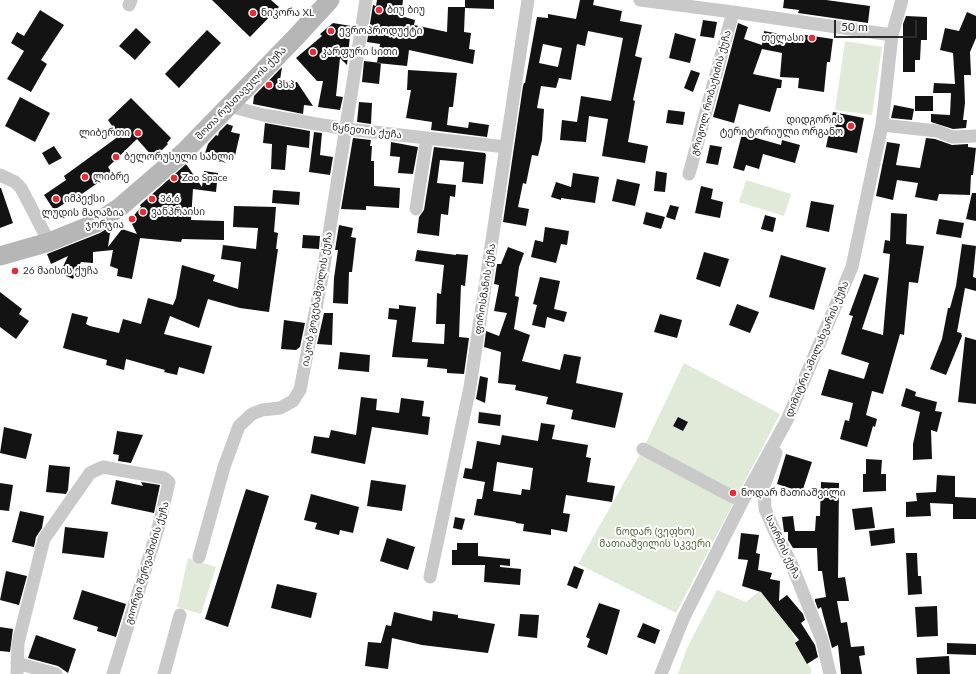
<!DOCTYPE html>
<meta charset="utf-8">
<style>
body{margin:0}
#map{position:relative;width:976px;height:674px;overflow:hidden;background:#fff;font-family:Lato,sans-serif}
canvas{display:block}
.scale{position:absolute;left:834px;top:20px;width:83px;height:18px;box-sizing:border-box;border:2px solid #2c2c2c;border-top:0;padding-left:5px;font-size:12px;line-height:14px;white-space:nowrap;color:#2c2c2c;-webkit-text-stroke:3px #fff;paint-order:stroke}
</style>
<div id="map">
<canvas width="976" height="674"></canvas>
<div class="scale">50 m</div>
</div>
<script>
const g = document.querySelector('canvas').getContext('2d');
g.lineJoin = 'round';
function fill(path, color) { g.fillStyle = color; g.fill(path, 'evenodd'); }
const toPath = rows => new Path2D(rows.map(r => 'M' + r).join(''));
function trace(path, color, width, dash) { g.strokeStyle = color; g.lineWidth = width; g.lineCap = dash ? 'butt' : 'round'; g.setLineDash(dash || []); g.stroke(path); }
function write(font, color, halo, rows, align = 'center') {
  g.font = font + ' Lato,"Noto Sans Georgian",sans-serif'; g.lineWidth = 4; g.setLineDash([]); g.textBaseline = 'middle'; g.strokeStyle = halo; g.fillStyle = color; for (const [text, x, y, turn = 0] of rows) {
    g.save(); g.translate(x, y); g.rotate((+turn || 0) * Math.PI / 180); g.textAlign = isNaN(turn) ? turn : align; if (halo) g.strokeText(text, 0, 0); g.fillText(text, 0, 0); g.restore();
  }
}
fill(toPath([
 [845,41,882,47,872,115,835,110],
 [746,180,791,194,784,216,739,202],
 [684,363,780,414,676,613,578,564,643,449],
 [188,558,216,567,201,614,177,607],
 [767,585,811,669,811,674,678,674,687,648,717,590,746,602]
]), '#e1ead9');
fill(toPath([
 [212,0,271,0,279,7,250,37],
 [377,0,403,0,401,16,415,20,414,25,447,32,448,7,465,7,465,0,494,0,494,9,465,8,464,32,471,33,469,49,475,50,473,64,409,50,407,66,377,63,380,44,367,42,373,5,376,6],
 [580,0,594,0,593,5,622,11,620,21,642,25,635,56,642,58,633,100,635,101,628,142,648,146,645,163,602,156,608,119,589,116,586,142,560,140,562,120,577,122,581,96,611,101,623,38,588,31,585,46,577,44,571,80,559,78,556,88,541,86,537,108,544,109,542,140,538,156,532,155,526,184,523,183,518,207,529,209,526,226,503,222,523,86,524,83,525,83,537,17,548,18,548,14,576,19],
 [543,44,562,48,558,67,539,63],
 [784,0,826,0,870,6,868,23,798,13,799,10,783,8],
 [40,10,64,25,41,60,47,64,31,92,7,79,24,51,11,43,17,32,24,36],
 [967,12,976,16,976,38,970,52,971,75,964,75,965,103,963,120,967,120,966,128,953,129,931,122,931,114,950,115,951,93,933,93,934,83,955,84,953,53,940,50,945,28,959,31],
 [906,16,927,17,927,40,921,40,920,60,915,60,915,72,903,72,903,24],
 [703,20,717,22,714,38,700,36],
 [333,23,351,26,347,65,340,58,336,96,343,97,340,110,318,107,323,81,317,81,296,58,322,36,320,34],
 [738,23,748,27,744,39,762,45,764,31,791,36,792,33,833,39,830,62,827,62,824,92,798,88,799,78,780,77,782,53,762,49,753,74,782,80,781,88,777,88,770,112,739,104,734,123,713,117],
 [136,28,151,42,135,60,119,46],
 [207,30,221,43,179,88,165,74],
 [675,33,696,39,690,63,669,58],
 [364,61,381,63,379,84,362,82],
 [282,67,280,80,297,82,313,106,304,105,303,114,253,104,254,96],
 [408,70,457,73,453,107,449,107,447,125,468,128,469,122,489,125,487,137,431,130,432,122,406,118,411,90,407,90],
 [691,70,700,73,693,92,684,88],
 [915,96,933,96,933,111,915,111],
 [20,97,50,113,35,142,5,126],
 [131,98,171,138,167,143,168,144,154,158,137,139,108,167,112,173,76,198,75,197,54,210,44,195,66,180,64,176,119,136,108,120],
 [359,102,372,103,371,124,357,122],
 [894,105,914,109,912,120,891,118],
 [668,110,685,112,683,125,666,123],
 [833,112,864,118,857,153,826,147],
 [265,123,310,131,309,148,287,145,285,170,271,169,272,144,263,143],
 [227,124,233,126,231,132,240,134,234,160,205,153,208,144,216,135,218,136,219,132],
 [314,132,322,133,320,155,333,157,330,175,309,172],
 [742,134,781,145,782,140,800,145,795,163,763,154,759,169,746,165,744,171,733,168],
 [353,138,371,140,370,146,372,146,371,161,374,161,374,186,400,188,399,208,366,206,366,210,341,209],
 [926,138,935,139,952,145,968,144,968,147,976,148,973,175,971,175,970,195,939,194,937,201,915,197,918,183,897,180,893,200,876,196,887,142,900,144,896,165,920,168],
 [391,142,418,147,413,174,398,173,400,157,390,156],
 [710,145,722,147,718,165,706,163],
 [54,146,62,158,49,165,42,153],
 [434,147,485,153,486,155,483,184,462,182,464,162,440,160,437,183,456,185,455,197,450,196,448,215,441,214,439,236,417,233,419,217,424,210],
 [186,164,202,187,204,171,218,173,216,192,193,189,191,220,224,221,224,240,182,239,181,242,140,238,132,279,117,276,118,269,110,266,113,250,93,252,93,263,81,262,73,279,60,273,68,256,51,264,47,254,100,233,111,226,108,247,122,229,137,234,130,220,141,207,140,205],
 [656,171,667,173,665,192,654,191],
 [573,173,599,177,595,203,561,198,561,200,551,197,556,182,571,187],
 [617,179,640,184,635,206,612,201],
 [701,186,713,189,711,199,723,202,720,218,695,213],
 [0,188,1,188,13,223,0,228],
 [273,190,300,192,299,205,272,203],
 [972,193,976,193,976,221,966,219],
 [811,201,834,205,829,232,806,227],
 [670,205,679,207,675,220,666,217],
 [234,206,276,207,274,232,278,233,276,249,278,249,269,312,240,308,208,299,199,328,170,316,164,334,212,346,204,374,179,367,177,375,164,372,165,370,126,359,124,370,106,365,107,360,63,348,72,313,88,317,86,324,90,326,119,333,123,319,141,324,148,298,173,305,176,298,182,265,215,275,213,281,238,289,241,262,221,259,223,245,256,249,258,228,233,227],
 [646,212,665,217,661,229,643,224],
 [891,213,907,214,906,244,924,246,918,283,909,282,904,335,900,334,883,394,872,391,866,415,877,419,875,427,873,426,867,447,840,439,845,420,849,421,853,403,821,395,829,369,864,379,869,363,841,354,853,316,849,315,864,274,879,278,862,329,883,335,890,254,883,253,885,240,890,241],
 [765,215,776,218,773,232,761,229],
 [939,219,964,223,961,238,936,234],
 [339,225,353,228,351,237,356,238,352,272,349,272,348,304,333,303,334,278,338,250,335,250],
 [545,227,569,231,567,245,561,244,556,263,531,257,535,240,543,242],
 [303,235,320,236,319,249,302,248],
 [962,244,976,246,973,277,976,278,976,291,965,288,957,332,961,333,962,336,946,375,930,369,942,339,948,308,950,308,956,286],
 [508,247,524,253,519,267,515,296,519,297,514,329,530,335,522,361,560,370,564,354,581,357,576,383,623,393,615,428,571,419,573,410,546,404,548,397,515,390,516,385,498,383,501,352,484,347,486,331,499,336,507,313,494,311,499,285,494,284,497,264,501,264],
 [417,250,456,255,456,254,468,255,465,286,461,285,459,337,469,338,464,374,447,373,447,369,427,367,428,359,392,357,397,320,388,319,389,308,399,309,399,305,416,307,412,342,444,344,445,324,436,324,437,293,441,294,444,265,415,261],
 [704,252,729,259,720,287,696,279],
 [781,255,826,268,814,310,769,297],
 [540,277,560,281,554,309,567,312,564,322,547,317,545,328,532,325,537,305,533,304],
 [0,292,22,309,19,314,29,321,16,339,0,327],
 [737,304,759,312,750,333,729,325],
 [324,313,333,313,332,345,317,344],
 [660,314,682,320,677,338,654,332],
 [284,320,305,323,300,347,296,350,281,349],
 [965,337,976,340,976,404,958,402],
 [340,352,370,355,369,372,338,369],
 [480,376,488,378,485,403,476,399],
 [906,388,916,392,915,396,937,402,935,411,942,412,937,432,931,430,932,459,913,460,913,444,920,412,901,406],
 [361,397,377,399,376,410,399,413,401,398,424,401,422,416,430,417,428,435,372,427,365,464,311,453,314,436,329,438,331,430,356,435],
 [479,412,501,415,500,426,478,423],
 [678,417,688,422,683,431,673,426],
 [541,423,555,425,552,439,588,445,586,457,591,458,587,482,615,486,612,502,566,495,563,513,570,514,567,532,551,529,551,535,523,531,524,524,516,523,516,522,474,515,477,499,482,499,485,482,463,478,465,468,472,469,477,441,500,445,502,435,538,441],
 [497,462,533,468,530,490,522,489,521,495,493,491],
 [4,427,32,434,26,459,0,453],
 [117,431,143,435,131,463,118,461,119,455,113,454],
 [786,454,812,462,802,492,777,484],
 [866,459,882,460,881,474,886,474,886,491,863,492,863,474,866,474],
 [49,465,70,467,68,490,66,494,46,492],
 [937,475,955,476,955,497,976,498,976,519,953,519,953,504,930,503,931,516,906,517,906,502,917,501,916,493,936,492],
 [116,480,143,486,141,482,160,485,154,513,111,504],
 [371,480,406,485,402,511,367,506],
 [821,482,839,483,838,578,845,577,849,601,837,601,841,623,847,622,851,647,864,646,865,655,859,656,862,674,841,674,838,645,832,648,821,607,818,609,815,601,815,599,826,597,822,571,818,571,817,548,793,548,788,540,788,532,784,532,782,517,793,516,795,531,791,531,815,531,816,516,820,516],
 [0,483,13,485,9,511,0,510],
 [246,489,269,496,228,627,205,619],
 [311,494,359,507,353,533,340,530,339,535,315,529,317,523,304,520],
 [872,507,875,528,855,530,852,509],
 [20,511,44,516,42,528,36,537,34,547,12,542],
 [455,517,465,519,462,530,453,528],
 [65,527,108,532,104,558,62,553],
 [894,528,895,543,871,546,869,531],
 [741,533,759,535,756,553,760,554,758,570,772,573,770,579,780,581,779,601,787,595,803,614,805,620,801,623,815,645,818,657,807,664,795,643,799,640,761,592,742,586,748,560,738,559],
 [387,538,415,547,408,570,380,561],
 [457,543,478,543,478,556,510,559,510,566,500,565,500,567,521,569,520,585,484,582,485,565,452,565,452,550,457,550],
 [906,553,917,553,918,576,921,576,922,594,908,595],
 [574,566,584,570,577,589,567,585],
 [6,571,27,576,19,605,0,600],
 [277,584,317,593,311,618,271,608],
 [82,590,126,604,116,637,97,631,98,627,73,619],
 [599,603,620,610,607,655,587,647,590,639,586,637],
 [937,606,938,636,917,637,915,607],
 [433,611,452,614,458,615,458,618,495,624,488,653,422,645,392,638,388,669,365,666,368,642,381,643,386,625,391,626,394,612,432,621],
 [520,614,539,615,537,638,518,636],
 [643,623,660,630,655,644,637,637],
 [0,627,13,629,10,652,0,651],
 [36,635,76,649,68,673,58,666,28,658],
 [947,643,976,644,976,655,947,654],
 [949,656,950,674,917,674,916,658]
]), '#131313');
trace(toPath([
 [640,0,733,12,892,35],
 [129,5,131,0],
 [229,106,263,115,347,129,506,147],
 [882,125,937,131,952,137,976,136],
 [689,174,733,12],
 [0,175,15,182,21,188,49,242],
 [416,209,427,138],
 [643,449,731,496,743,500],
 [776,453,764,486,765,509,775,532,791,563,822,640,830,674],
 [199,557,224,467,239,426,252,414,262,410,280,408,293,401,300,390,323,272,366,0],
 [430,577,470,387,528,0],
 [17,663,56,674],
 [17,674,18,643,44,539,90,473,103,467,164,478,169,482,159,525,113,674],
 [164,674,180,615],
 [661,674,684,617,743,500,787,420,852,267,882,125,892,35,902,0]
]), '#c9c9c9', 13);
trace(toPath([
 [0,256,49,242,96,223,120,207,185,151,295,38,330,0]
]), '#b6b6b6', 19);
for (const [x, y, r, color] of [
 [379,10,4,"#e52b33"],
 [253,13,4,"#e52b33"],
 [331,31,4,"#e52b33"],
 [812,38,4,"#e52b33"],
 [313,52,4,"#e52b33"],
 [269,85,4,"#e52b33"],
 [851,126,4,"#e52b33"],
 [138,133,4,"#e52b33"],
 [116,157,4,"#e52b33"],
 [85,177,4,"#e52b33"],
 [174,178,4,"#e52b33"],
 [56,199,4,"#e52b33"],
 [152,199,4,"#e52b33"],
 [143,212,4,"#e52b33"],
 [132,219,4,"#e52b33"],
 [15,271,4,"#e52b33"],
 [733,493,4,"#e52b33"]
]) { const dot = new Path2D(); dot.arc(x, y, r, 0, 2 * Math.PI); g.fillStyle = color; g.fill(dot); trace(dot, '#fff', 1.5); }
write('10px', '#2c2c2c', '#fff', [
 ["ბიუ ბიუ",387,10],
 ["ნიკორა XL",261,13],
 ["ევროპროდუქტი",339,31],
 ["თელასი",804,38,"right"],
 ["კარფური სითი",321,52],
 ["პსპ",277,85],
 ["დიდგორის",843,120,"right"],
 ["ტერიტორიული ორგანო",843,132,"right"],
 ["ლიბერთი",130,133,"right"],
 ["ბელორუსული სახლი",124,157],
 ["ლიბრე",93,177],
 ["Zoo Space",182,178],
 ["იმპექსი",64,199],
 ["36.6",160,199],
 ["ვანპრაისი",151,212],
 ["ლუდის მაღაზია",124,213,"right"],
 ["ჯორჯია",124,225,"right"],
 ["26 მაისის ქუჩა",23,271],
 ["ნოდარ მათიაშვილი",741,493]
], 'left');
write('10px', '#2c2c2c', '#fff', [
 ["შოთა რუსთაველის ქუჩა",241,93,-46],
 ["გრიგოლ რობაქიძის ქუჩა",711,93,-75],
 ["წყნეთის ქუჩა",367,131,7],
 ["ფიროსმანის ქუჩა",485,289,-81],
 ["იაკობ გოგებაშვილის ქუჩა",317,299,-80],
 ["დიმიტრი ამილახვარის ქუჩა",817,349,-67],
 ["საირმის ქუჩა",783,547,65],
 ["გიორგი შერვაშიძის ქუჩა",147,563,-73]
]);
write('10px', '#4d673a', '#fff', [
 ["ნოდარ (ვეფხო)",655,532],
 ["მათიაშვილის სკვერი",655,544]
]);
</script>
